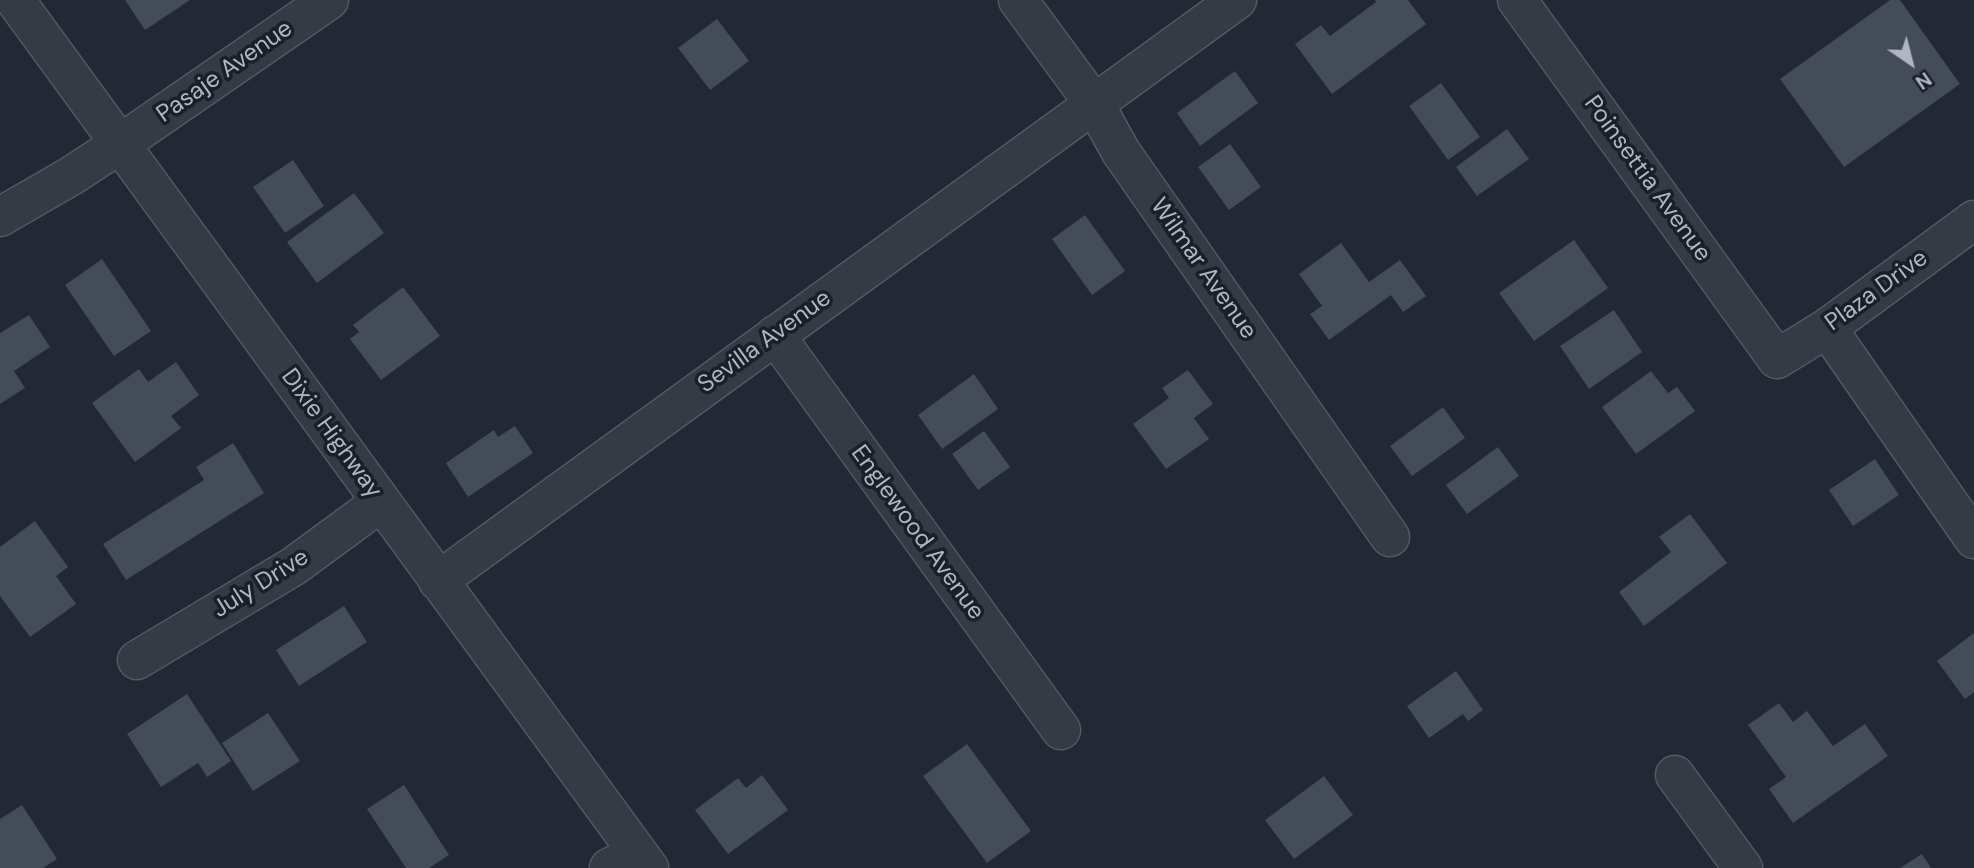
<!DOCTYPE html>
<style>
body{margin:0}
#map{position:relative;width:1974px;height:868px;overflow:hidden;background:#222834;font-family:"DM Sans",sans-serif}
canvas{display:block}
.north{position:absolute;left:1876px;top:28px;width:70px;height:70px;-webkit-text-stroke:5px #1b1f2a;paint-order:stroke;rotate:145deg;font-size:19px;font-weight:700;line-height:28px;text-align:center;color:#b0b5c2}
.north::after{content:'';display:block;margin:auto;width:24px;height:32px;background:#b0b5c2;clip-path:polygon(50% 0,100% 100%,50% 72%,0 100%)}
</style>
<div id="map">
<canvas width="1974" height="868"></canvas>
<div class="north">N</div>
</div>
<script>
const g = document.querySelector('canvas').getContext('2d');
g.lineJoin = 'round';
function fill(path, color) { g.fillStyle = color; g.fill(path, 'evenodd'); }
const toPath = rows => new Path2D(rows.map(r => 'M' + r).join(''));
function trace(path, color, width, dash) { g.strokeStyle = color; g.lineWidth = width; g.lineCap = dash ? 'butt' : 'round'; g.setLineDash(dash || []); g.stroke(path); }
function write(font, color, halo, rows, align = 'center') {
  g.font = font + ' "DM Sans",sans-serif'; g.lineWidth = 7; g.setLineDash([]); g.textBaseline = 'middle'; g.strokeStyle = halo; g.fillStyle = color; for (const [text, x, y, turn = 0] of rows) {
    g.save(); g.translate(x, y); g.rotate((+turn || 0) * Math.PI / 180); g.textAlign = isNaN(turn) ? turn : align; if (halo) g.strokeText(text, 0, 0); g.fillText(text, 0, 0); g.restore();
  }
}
fill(toPath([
 [125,0,190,0,145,30],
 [1375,0,1408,0,1426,24,1332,94,1295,44,1321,25,1330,36,1376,2],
 [1890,0,1900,0,1960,84,1844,167,1780,79],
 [717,19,749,61,710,90,678,48],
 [1235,71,1258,103,1200,146,1177,113],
 [1441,83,1480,137,1448,160,1409,106],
 [1507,129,1529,159,1477,196,1456,167],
 [1230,144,1261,187,1229,210,1198,167],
 [293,160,324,206,285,233,253,187],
 [354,193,384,233,317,283,287,242],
 [1085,215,1125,271,1092,295,1052,239],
 [1574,240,1608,288,1534,341,1499,293],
 [1341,243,1369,282,1400,260,1426,296,1403,312,1391,295,1329,340,1310,314,1322,306,1299,274],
 [102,259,151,331,114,356,65,285],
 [403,287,440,336,381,380,350,339,359,332,353,325],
 [1614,310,1642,352,1589,389,1560,346],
 [29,315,50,347,14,371,25,388,0,404,0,333],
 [176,362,199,395,171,416,181,428,135,462,92,403,139,369,148,382],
 [1188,370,1213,404,1194,418,1209,439,1166,469,1133,424,1169,398,1162,388],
 [1651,371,1668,393,1677,387,1695,411,1636,454,1602,407],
 [974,374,998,409,942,449,918,415],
 [1443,407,1465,438,1412,476,1390,446],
 [515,426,533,453,468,497,446,463,494,430,498,437],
 [984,431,1010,467,978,490,952,454],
 [233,443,264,493,126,580,103,544,204,480,196,467],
 [1498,447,1519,476,1467,514,1446,485],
 [1875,459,1899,495,1853,526,1829,490],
 [1690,514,1727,563,1644,626,1619,592,1671,552,1659,537],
 [35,521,68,567,56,576,76,604,30,637,0,596,0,547],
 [344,606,367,642,299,686,276,650],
 [1974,633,1974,692,1965,699,1937,661],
 [1456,671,1483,710,1468,721,1463,714,1429,738,1407,706],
 [187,694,231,761,207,777,198,763,161,787,127,734],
 [1779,703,1793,722,1807,711,1833,746,1865,724,1888,756,1793,823,1769,789,1786,777,1748,725],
 [268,713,300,761,253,791,222,743],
 [967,744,1031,831,987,863,923,776],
 [762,775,788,810,728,854,695,810,738,778,746,788],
 [1324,776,1353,815,1294,859,1265,820],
 [404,785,449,855,429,868,406,868,367,809],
 [22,805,57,859,43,868,0,868,0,819],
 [1922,854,1931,868,1900,868]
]), '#444b59');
const minor = toPath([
 [15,0,649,868],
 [1018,0,1095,105,1121,152,1390,537],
 [1517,0,1777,359,1827,328,1974,220],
 [0,217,71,176,120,144,329,0],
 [1827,328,1974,539],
 [775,335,1061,730],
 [438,581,1237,0],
 [137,660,294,566,381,502],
 [1675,775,1743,868],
 [609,868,638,853]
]);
trace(minor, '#535863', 41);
trace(minor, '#353a45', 38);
write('24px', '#b0b5c2', '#1b1f2a', [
 ["Pasaje Avenue",225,72,-35],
 ["Poinsettia Avenue",1647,179,54],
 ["Wilmar Avenue",1203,269,55],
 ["Plaza Drive",1877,291,-36],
 ["Sevilla Avenue",765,342,-36],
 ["Dixie Highway",331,434,54],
 ["Englewood Avenue",917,533,54],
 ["July Drive",261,584,-32]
]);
</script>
